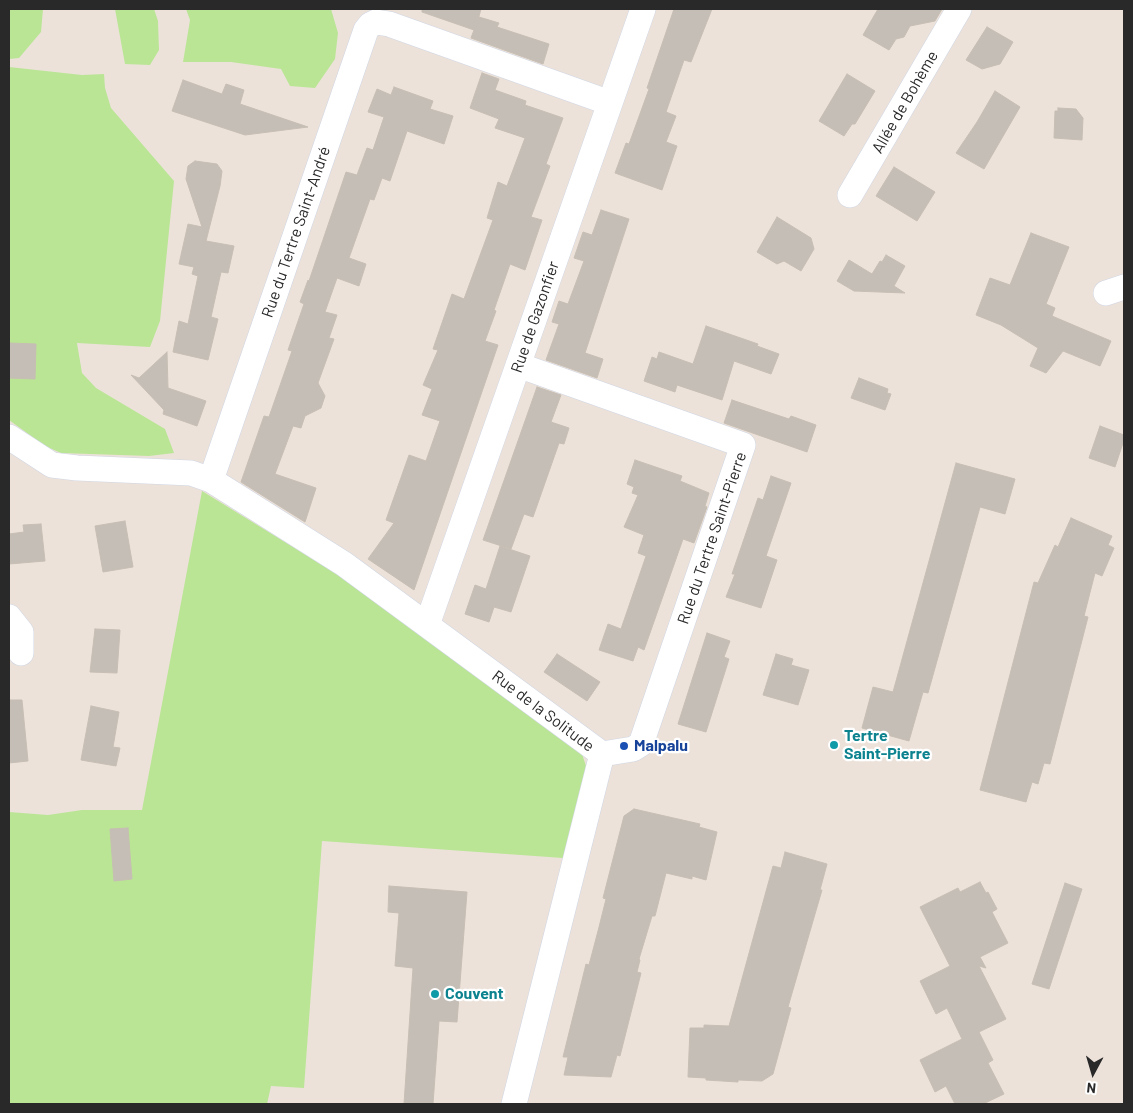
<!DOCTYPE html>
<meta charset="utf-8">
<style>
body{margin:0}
#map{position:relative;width:1133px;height:1113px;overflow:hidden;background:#ece2da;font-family:Barlow,sans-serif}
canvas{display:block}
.frame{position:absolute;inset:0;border:10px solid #292929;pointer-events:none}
.north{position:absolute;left:1068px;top:1048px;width:50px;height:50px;-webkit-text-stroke:4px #fff;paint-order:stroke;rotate:186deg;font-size:14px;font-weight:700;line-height:20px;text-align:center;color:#292929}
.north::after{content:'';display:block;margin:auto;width:18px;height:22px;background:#292929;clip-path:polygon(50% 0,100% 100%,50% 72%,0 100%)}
</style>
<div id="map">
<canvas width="1133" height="1113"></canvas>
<div class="frame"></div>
<div class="north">N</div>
</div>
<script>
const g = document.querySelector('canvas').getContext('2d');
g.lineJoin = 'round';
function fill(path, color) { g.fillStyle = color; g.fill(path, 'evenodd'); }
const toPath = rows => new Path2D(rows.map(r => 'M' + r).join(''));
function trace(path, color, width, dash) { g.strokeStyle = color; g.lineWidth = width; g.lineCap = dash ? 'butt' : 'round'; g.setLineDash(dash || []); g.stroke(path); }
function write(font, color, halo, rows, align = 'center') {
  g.font = font + ' Barlow,sans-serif'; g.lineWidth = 4.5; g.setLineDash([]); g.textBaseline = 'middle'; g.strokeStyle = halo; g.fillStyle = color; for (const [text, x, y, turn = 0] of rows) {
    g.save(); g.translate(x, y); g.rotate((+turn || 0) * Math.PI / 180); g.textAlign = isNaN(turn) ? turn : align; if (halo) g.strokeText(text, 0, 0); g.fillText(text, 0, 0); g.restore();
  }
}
fill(toPath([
 [9,9,43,9,41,32,19,58,9,59],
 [115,9,154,9,158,21,159,50,150,65,125,64],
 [186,9,331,9,338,33,335,59,315,88,290,86,281,69,231,62,183,62,190,20],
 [9,67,82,75,104,74,105,88,111,108,174,181,160,321,150,347,77,343,82,373,96,388,165,429,174,453,149,456,61,453,45,446,9,420],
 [202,491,353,584,582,754,586,766,563,858,322,841,304,1088,271,1086,267,1104,9,1104,9,812,48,815,82,810,142,810]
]), '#bae595');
const building = toPath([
 [422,9,481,9,478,20,479,17,499,23,497,27,549,44,543,64,471,38,474,30,422,12,422,9],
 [674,9,712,9,691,62,684,60,666,112,676,116,666,142,677,146,662,190,615,173,626,143,629,144,649,89,647,88,674,9],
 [878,9,942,9,935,21,910,26,904,37,896,39,889,50,863,35,878,9],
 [987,27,1013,42,1000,64,982,69,966,60,987,27],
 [482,73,499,79,495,90,526,101,525,105,563,118,546,164,550,166,531,217,542,220,525,270,510,264,494,310,496,311,485,341,498,345,414,590,368,559,394,523,386,520,409,455,426,461,440,421,422,415,432,389,423,385,438,350,433,349,452,294,464,299,493,220,487,218,498,182,507,186,525,138,495,128,499,119,470,108,482,73],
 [847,74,875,91,855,124,852,124,844,136,819,121,847,74],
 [183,80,222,94,226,84,244,90,240,104,308,127,245,135,172,111,183,80],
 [394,87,433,101,430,109,453,116,444,144,407,131,390,181,382,178,374,200,370,199,349,258,366,264,359,286,337,278,325,312,337,315,329,338,334,339,318,383,325,396,321,408,305,416,301,428,293,426,275,474,316,488,305,522,241,482,264,416,269,417,292,351,288,350,304,304,300,302,308,280,309,281,346,172,357,175,367,148,373,150,384,117,368,112,377,89,391,95,394,87],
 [995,91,1020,107,984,169,956,153,977,122,995,91],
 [1058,108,1076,109,1083,118,1082,140,1054,138,1055,111,1058,111,1058,108],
 [195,161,217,164,222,171,220,186,206,241,234,246,228,273,221,272,211,317,218,319,208,360,173,352,179,321,188,324,198,276,192,274,194,267,179,264,188,224,202,227,186,179,188,166,195,161],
 [894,167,935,192,917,221,876,196,894,167],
 [601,210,629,219,585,353,603,359,597,378,546,360,559,324,552,322,559,301,568,304,584,261,574,258,583,232,592,235,601,210],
 [777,217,811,238,814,249,801,271,784,261,777,264,757,252,777,217],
 [1031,233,1069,247,1046,304,1055,308,1052,316,1111,341,1100,366,1063,351,1046,373,1030,366,1038,348,1001,325,976,315,990,278,1010,285,1031,233],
 [886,255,905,266,894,286,905,293,854,291,837,281,849,260,872,274,880,261,882,262,886,255],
 [706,326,758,344,757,346,779,354,771,374,734,361,722,400,677,385,675,392,644,381,652,357,657,359,659,352,693,364,706,326],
 [9,343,36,344,35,379,9,378,9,343],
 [167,352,168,388,206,401,197,426,163,414,164,410,131,375,139,378,167,352],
 [859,378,888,389,887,393,891,394,885,410,851,398,859,378],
 [537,387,561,395,551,422,569,428,564,444,559,443,533,517,524,514,511,549,483,540,537,387],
 [732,400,789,419,791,416,816,425,807,452,724,423,732,400],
 [1100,426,1124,435,1124,440,1115,467,1089,458,1100,426],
 [635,460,682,476,680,481,709,493,705,506,707,507,694,543,683,539,644,650,638,647,633,661,599,650,608,624,621,629,646,556,638,553,644,535,624,527,638,495,632,493,634,487,627,484,635,460],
 [956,463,1015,479,1005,514,980,507,928,693,923,692,909,741,862,728,873,687,893,692,956,463],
 [771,476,791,483,766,556,777,560,761,608,726,597,735,574,732,574,758,498,763,500,771,476],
 [1071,518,1112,536,1108,545,1114,548,1102,576,1095,573,1084,616,1088,617,1050,764,1044,763,1038,784,1032,782,1026,802,980,790,1034,582,1038,583,1055,545,1058,547,1071,518],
 [125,521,133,567,103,572,95,526,125,521],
 [41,524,45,561,9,564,9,534,24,532,23,525,41,524],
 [500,546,530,556,511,612,494,607,489,622,465,614,475,585,486,589,500,546],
 [95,629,120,630,117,673,90,672,95,629],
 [707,633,730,641,724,657,729,659,706,732,678,724,707,633],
 [557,654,600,682,587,701,544,672,557,654],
 [776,654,793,659,791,665,809,670,798,705,763,695,776,654],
 [10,700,22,700,28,761,9,763,10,700],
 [91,706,119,712,113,747,120,748,116,766,81,760,91,706],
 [634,809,700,824,699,827,717,832,706,880,692,876,692,879,666,873,655,916,652,916,639,959,640,960,637,972,641,973,620,1056,617,1055,611,1077,564,1075,568,1057,563,1057,586,964,589,965,598,931,606,899,603,898,624,816,634,809],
 [128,828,132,879,114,881,110,829,128,828],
 [785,852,827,864,820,890,822,890,788,1007,791,1008,773,1074,762,1081,738,1080,738,1082,706,1080,706,1078,688,1077,690,1028,704,1028,704,1025,729,1026,773,866,781,868,785,852],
 [980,882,986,893,988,892,997,909,992,912,1008,943,980,957,986,968,979,966,1006,1019,979,1032,993,1060,988,1063,1004,1094,983,1104,955,1104,946,1086,935,1092,920,1060,962,1039,947,1008,936,1014,920,981,950,966,920,907,958,888,960,892,980,882],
 [1065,883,1082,889,1049,989,1032,984,1065,883],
 [389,886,467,892,457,1022,439,1021,433,1104,404,1104,413,968,395,966,399,913,388,912,389,886]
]);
fill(building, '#c4beb6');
trace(building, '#c7beb4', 1);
const street = toPath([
 [850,195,959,9],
 [1106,293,1124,287],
 [518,365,743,445,641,744,633,749,602,754],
 [9,437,52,465,77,468,191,473,211,480,344,564,602,754],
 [211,480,366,30,370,25,376,22,389,24,610,103],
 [9,617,21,632,21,653],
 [427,625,643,9],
 [514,1104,602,754]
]);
trace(street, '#d0d6e3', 26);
trace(street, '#fff', 25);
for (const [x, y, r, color] of [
 [834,745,5,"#0f9aa8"],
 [624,746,5,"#1a4fb4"],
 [435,994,5,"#0f9aa8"]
]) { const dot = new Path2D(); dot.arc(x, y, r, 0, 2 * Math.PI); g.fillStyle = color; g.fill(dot); trace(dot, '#fff', 2); }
write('16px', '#292929', '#fff', [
 ["Allée de Bohème",905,102,-60],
 ["Rue du Tertre Saint-André",296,232,-71],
 ["Rue de Gazonfier",535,317,-71],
 ["Rue du Tertre Saint-Pierre",712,538,-71],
 ["Rue de la Solitude",543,711,37]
]);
write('bold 16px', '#0d838f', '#fff', [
 ["Tertre",844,736],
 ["Saint-Pierre",844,754],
 ["Couvent",445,994]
], 'left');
write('bold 16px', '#164399', '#fff', [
 ["Malpalu",634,746]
], 'left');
</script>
